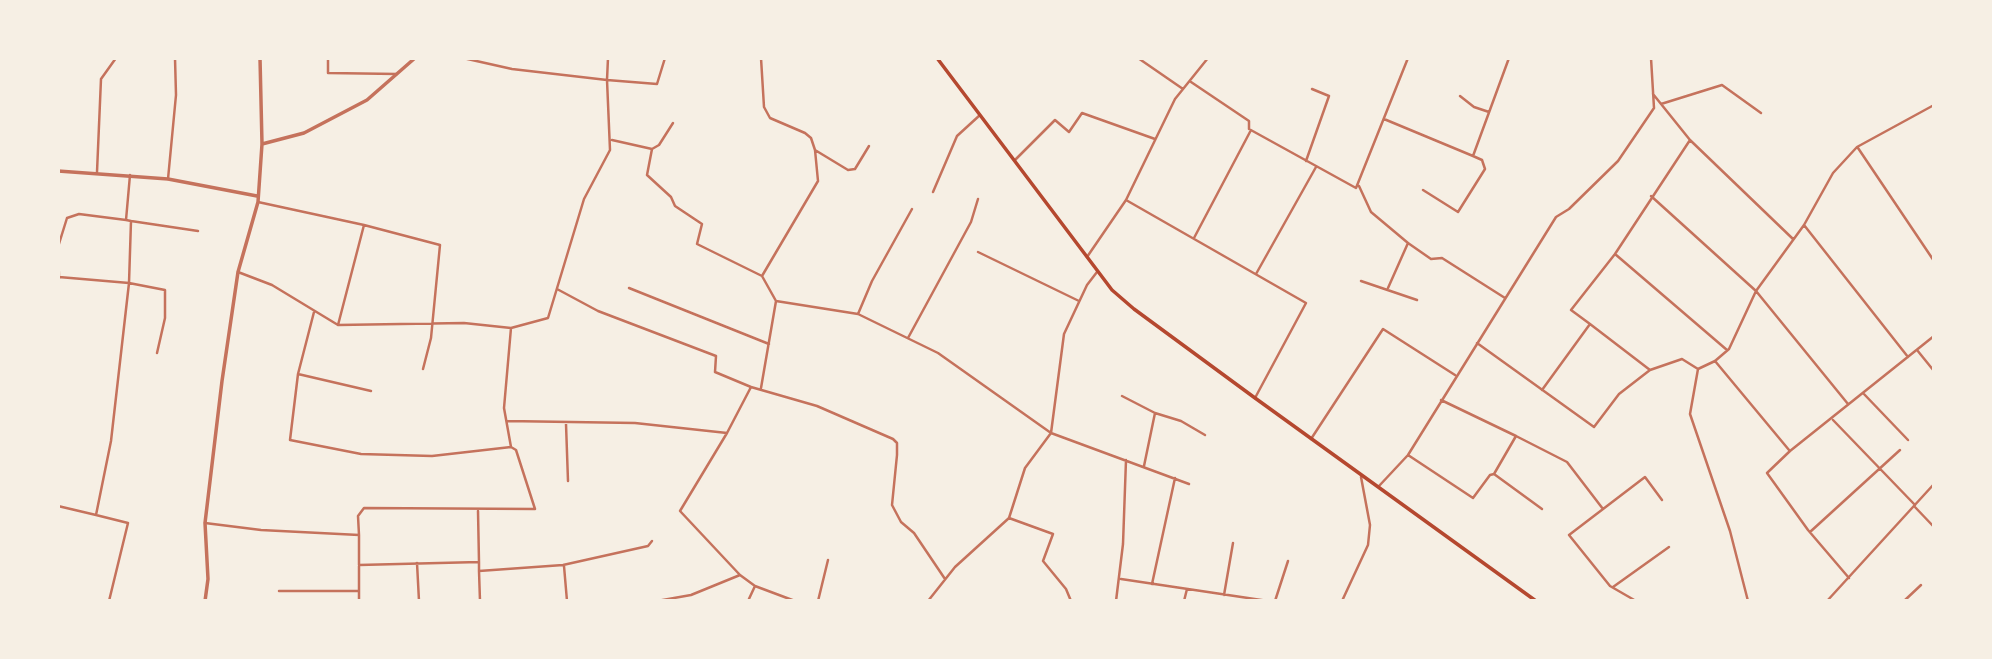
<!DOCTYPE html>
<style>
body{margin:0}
#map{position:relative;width:1992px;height:659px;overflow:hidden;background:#f6efe4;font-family:"Times New Roman",serif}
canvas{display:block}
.frame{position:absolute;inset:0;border:60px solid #f6efe4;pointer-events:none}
</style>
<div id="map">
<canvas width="1992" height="659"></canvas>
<div class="frame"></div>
</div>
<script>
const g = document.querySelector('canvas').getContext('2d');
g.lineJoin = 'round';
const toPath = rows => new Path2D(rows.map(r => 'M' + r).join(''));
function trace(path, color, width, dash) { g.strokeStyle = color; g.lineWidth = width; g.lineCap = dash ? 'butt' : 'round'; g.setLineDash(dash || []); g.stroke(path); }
trace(toPath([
 [328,58,328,73,397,74],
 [608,58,607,80,657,84,665,58],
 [761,58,764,107,770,118,805,133,811,138,815,150,848,170,855,169,869,146],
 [1138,58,1183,89],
 [1191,82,1249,121,1249,129,1356,188,1408,58],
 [1653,94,1690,140,1793,239],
 [1460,96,1474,107,1489,112],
 [1661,104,1722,85,1761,113],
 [1384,119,1473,156],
 [612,140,652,149,659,145,673,123],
 [1858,148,1934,261],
 [652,149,647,175,671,197,675,206,702,224,697,244,762,276,776,301],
 [1015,160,1055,120,1069,132,1082,113,1155,139],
 [1306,161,1329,96,1312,89],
 [97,172,101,79,116,58],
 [168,179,176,95,175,58],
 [1359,186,1371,212,1408,243],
 [1423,190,1458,212,1485,169,1482,160,1473,156,1509,58],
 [933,192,957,136,980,115],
 [1651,196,1756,291,1848,404],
 [1126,200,1306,303,1255,398],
 [258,202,364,225,338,325,464,323,511,328,548,318,584,199,610,150,607,80,512,69,463,58],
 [912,209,872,281,858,314,938,353,1051,433,1189,484],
 [131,221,198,231],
 [364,225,440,245,431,338,423,369],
 [1804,225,1908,357],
 [1194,238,1251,130],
 [978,252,1079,301],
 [1615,254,1727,350],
 [1087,257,1126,200,1175,99,1208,58],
 [238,272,272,285,338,325],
 [1256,274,1316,167],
 [762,276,818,181,815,150],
 [59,277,58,247,67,218,79,214,126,220],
 [1361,281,1417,300],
 [58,287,59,277,129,283,165,290,165,318,157,353],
 [629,288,769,344],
 [1388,288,1408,243,1431,259,1442,258,1505,298],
 [557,289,598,311,716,356,715,372,751,387],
 [314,312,298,374,290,440,361,454,432,456,511,447,504,408,511,328],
 [1590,324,1650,370],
 [908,338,971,222,978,199],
 [1477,343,1594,427,1619,394,1650,370,1682,359,1698,369,1690,414,1730,531,1748,601],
 [1917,350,1934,371],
 [1715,361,1789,450],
 [1698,369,1715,361,1729,349,1756,291,1804,225,1833,173,1857,147,1934,105],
 [298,374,371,391],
 [761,388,776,301,858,314],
 [1542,390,1590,324,1571,310,1615,254,1690,140],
 [1863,393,1908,440],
 [1122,396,1155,413,1144,466],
 [1441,400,1516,436,1494,474,1542,509],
 [1155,413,1181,421,1205,435],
 [1833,420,1915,505],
 [507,421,635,423,727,433,680,511,740,575,755,586,795,601],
 [566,424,568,481],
 [727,433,751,387,817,406,893,439,897,443,897,455,892,505,901,522,914,533,945,579],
 [1516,436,1567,462,1603,509],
 [1311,439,1383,329,1455,375],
 [1408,455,1473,498,1490,475,1494,474],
 [1379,486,1408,455,1556,217,1569,209,1618,161,1654,108,1651,58],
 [58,506,96,515],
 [1914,506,1934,527],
 [478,511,479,562],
 [1009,518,1053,534,1043,561,1066,589,1071,601],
 [205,523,261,530,359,535,359,565,479,562,479,571,563,565,648,546,652,541],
 [1810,532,1900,450],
 [359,535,358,516,364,508,535,509,516,450,511,447],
 [417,563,419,601],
 [359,566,359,601],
 [564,566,567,601],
 [479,571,480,601],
 [1849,578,1808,530,1767,473,1790,451,1934,336],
 [1121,579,1268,601],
 [1152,584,1175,478],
 [1613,587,1669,547],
 [279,591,359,591],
 [1224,595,1233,543],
 [109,601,128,523,96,515,111,441,129,283,131,221,126,220,130,175],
 [657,601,691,595,740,575],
 [748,601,755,586],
 [818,601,828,560],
 [928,601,955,567,1009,518,1025,468,1051,433,1064,334,1087,285,1097,272],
 [1116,601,1123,544,1126,460],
 [1184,601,1187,589],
 [1275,601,1288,561],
 [1342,601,1368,545,1370,525,1361,477],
 [1636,601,1610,586,1569,535,1645,477,1662,500],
 [1827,601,1934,484],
 [1904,601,1921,585]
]), '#c5725c', 2.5);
trace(toPath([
 [262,144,304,133,367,100,415,58],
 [58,171,168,179,257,196],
 [205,601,208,579,205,523,222,381,238,272,258,202,262,144,260,58]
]), '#c5725c', 3.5);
trace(toPath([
 [937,58,1112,290,1134,309,1255,398,1536,601]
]), '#b5482f', 3.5);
</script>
